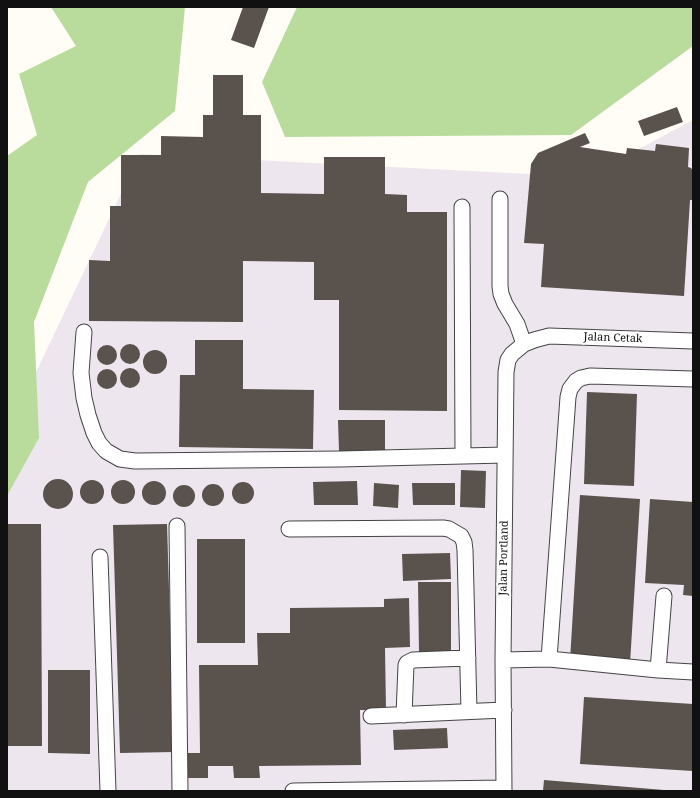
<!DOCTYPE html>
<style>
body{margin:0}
#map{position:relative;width:700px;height:798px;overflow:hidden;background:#fffdf5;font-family:"Noto Serif",serif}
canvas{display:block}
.frame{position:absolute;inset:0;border:8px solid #111;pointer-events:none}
</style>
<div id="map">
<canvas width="700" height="798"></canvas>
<div class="frame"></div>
</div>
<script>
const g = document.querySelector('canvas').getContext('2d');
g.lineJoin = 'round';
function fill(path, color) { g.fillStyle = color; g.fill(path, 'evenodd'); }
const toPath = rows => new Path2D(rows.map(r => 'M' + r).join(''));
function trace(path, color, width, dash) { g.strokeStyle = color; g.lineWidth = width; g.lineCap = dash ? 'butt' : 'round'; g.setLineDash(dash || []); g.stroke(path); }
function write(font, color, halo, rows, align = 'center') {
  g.font = font + ' "Noto Serif",serif'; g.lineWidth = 4; g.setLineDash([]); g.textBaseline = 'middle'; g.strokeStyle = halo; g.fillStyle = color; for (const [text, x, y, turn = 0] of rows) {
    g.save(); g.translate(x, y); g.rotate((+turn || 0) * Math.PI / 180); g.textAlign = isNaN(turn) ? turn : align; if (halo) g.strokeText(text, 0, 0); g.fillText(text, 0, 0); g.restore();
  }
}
fill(toPath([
 [693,120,693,791,7,791,7,433,140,154,586,177]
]), '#eee6ef');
fill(toPath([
 [51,7,185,7,175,111,88,182,34,322,39,438,7,496,7,156,37,135,19,74,76,46],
 [297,7,693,7,693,46,571,135,285,137,262,82]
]), '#b9dc9c');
fill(toPath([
 [243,7,269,7,254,48,231,40],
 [213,75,243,75,243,115,261,115,261,193,324,194,324,157,385,157,385,194,407,195,407,212,447,212,447,411,339,410,339,300,314,300,314,262,243,261,243,322,89,321,89,260,110,261,110,206,121,206,121,155,161,155,161,136,203,137,203,115,213,115],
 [677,107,683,122,644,136,638,121],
 [585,133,590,143,580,147,626,154,627,148,655,151,656,144,689,148,688,167,691,168,693,171,693,200,690,200,684,296,541,287,544,244,524,243,531,164,538,153],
 [195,340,243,340,243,389,314,390,313,449,179,447,180,375,195,375],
 '120 354a10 10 0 1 1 20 0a10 10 0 1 1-20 0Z',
 '97 355a10 10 0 1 1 20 0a10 10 0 1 1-20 0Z',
 '143 362a12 12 0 1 1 24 0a12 12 0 1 1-24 0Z',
 '120 378a10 10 0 1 1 20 0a10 10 0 1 1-20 0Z',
 '97 379a10 10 0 1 1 20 0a10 10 0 1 1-20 0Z',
 [587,392,637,394,634,486,584,484],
 [338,420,385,420,385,451,339,451],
 [461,470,486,471,485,508,460,507],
 '43 494a15 15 0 1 1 30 0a15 15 0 1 1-30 0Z',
 '111 492a12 12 0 1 1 24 0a12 12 0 1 1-24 0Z',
 '80 492a12 12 0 1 1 24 0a12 12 0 1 1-24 0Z',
 '142 493a12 12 0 1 1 24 0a12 12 0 1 1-24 0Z',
 [357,481,358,505,314,505,313,482],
 '232 493a11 11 0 1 1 22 0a11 11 0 1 1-22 0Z',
 [374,483,399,485,398,508,373,506],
 [412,483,455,483,455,505,413,505],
 '202 495a11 11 0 1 1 22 0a11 11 0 1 1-22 0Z',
 '173 496a11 11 0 1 1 22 0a11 11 0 1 1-22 0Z',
 [580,495,640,499,630,664,570,660],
 [650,499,693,502,693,596,683,595,684,585,645,583],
 [7,524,41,524,42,746,7,746],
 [167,524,174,752,120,753,113,525],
 [197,539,245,539,245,643,197,643],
 [450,553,451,579,403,581,402,554],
 [418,582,451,582,451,653,419,653],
 [409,598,410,647,385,648,386,710,360,710,361,765,259,766,260,778,234,778,233,766,208,766,208,778,188,778,188,753,200,753,199,665,258,665,257,633,290,633,290,608,384,607,384,599],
 [48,670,90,670,90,754,48,753],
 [584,697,693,704,693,771,580,764],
 [447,728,448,748,394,750,393,730],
 [544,780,664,790,664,791,543,791]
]), '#5a524d');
const minor = toPath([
 [500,199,500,286,501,294,505,304,517,324,524,344],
 [462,207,463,456],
 [84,332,81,373,84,398,88,415,94,433,99,443,106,451,120,459,135,461,340,459,505,455],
 [693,379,590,376,581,378,576,381,570,389,568,397,549,659,658,670,693,672],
 [177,526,180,791],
 [289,529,443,528,449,529,461,536,464,542,465,550,469,711],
 [100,557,108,791],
 [503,660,549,659],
 [658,670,664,596],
 [404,715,406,665,407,663,413,660,468,658],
 [371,716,504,710],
 [293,791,504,788],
 [504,791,503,660,506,372,508,360,512,354,524,344,534,340,549,336,693,341]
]);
trace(minor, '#444', 17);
trace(minor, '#fff', 15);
write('11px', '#111', '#fff', [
 ["Jalan Cetak",613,338,2],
 ["Jalan Portland",504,558,-89]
]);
</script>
